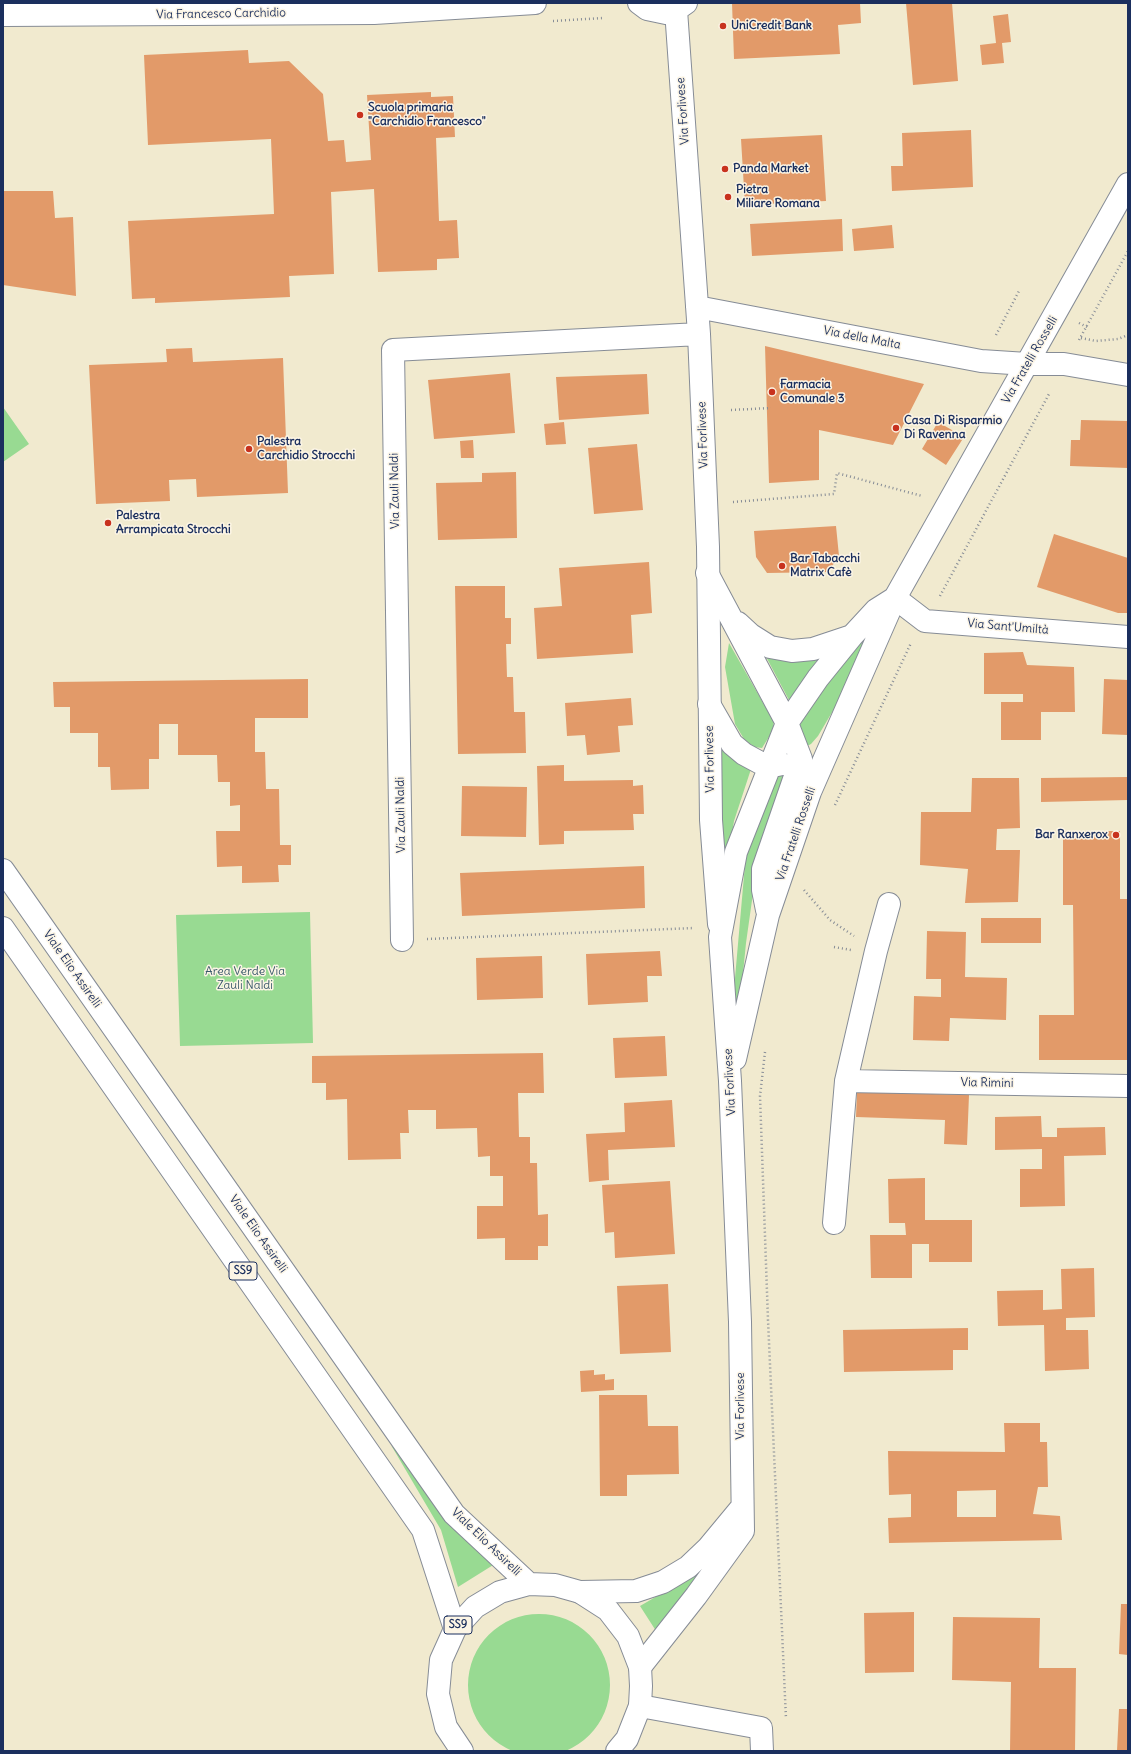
<!DOCTYPE html>
<meta charset="utf-8">
<style>
body{margin:0}
#map{position:relative;width:1131px;height:1754px;overflow:hidden;background:#f1eacf;font-family:Delius,sans-serif}
canvas{display:block}
.frame{position:absolute;inset:0;border:4px solid #1b2f5e;pointer-events:none}
</style>
<div id="map">
<canvas width="1131" height="1754"></canvas>
<div class="frame"></div>
</div>
<script>
const g = document.querySelector('canvas').getContext('2d');
g.lineJoin = 'round';
function fill(path, color) { g.fillStyle = color; g.fill(path, 'evenodd'); }
const toPath = rows => new Path2D(rows.map(r => 'M' + r).join(''));
function trace(path, color, width, dash) { g.strokeStyle = color; g.lineWidth = width; g.lineCap = dash ? 'butt' : 'round'; g.setLineDash(dash || []); g.stroke(path); }
function write(font, color, halo, rows, align = 'center') {
  g.font = font + ' Delius,sans-serif'; g.lineWidth = 3; g.setLineDash([]); g.textBaseline = 'middle'; g.strokeStyle = halo; g.fillStyle = color; for (const [text, x, y, turn = 0] of rows) {
    g.save(); g.translate(x, y); g.rotate((+turn || 0) * Math.PI / 180); g.textAlign = isNaN(turn) ? turn : align; if (halo) g.strokeText(text, 0, 0); g.fillText(text, 0, 0); g.restore();
  }
}
fill(toPath([
 [3,407,29,444,3,462],
 [856,639,870,648,818,736,811,744,805,747,797,726],
 [729,643,774,722,772,732,762,748,754,747,744,739,735,724,725,667],
 [763,651,819,657,790,702],
 [717,732,751,769,734,821,724,885],
 [772,772,788,772,756,872,746,943,739,1014,732,1055,735,978,746,853],
 [310,912,313,1043,180,1046,176,915],
 [391,1445,440,1503,498,1562,458,1587,441,1530],
 [702,1570,658,1634,640,1606],
 '468 1685a71 71 0 1 1 142 0a71 71 0 1 1-142 0Z'
]), '#98da92');
fill(toPath([
 [732,3,860,3,861,23,838,25,840,54,734,59],
 [906,3,952,3,958,81,913,85],
 [1008,14,1011,42,1002,43,1004,63,982,65,980,45,996,43,993,16],
 [248,50,249,63,289,61,323,94,328,141,344,140,346,162,371,160,367,95,431,92,431,97,453,96,455,137,436,138,439,221,457,220,459,258,437,259,437,270,378,272,374,189,331,192,334,274,289,276,290,297,155,303,155,298,132,299,128,221,274,214,271,139,148,145,144,55],
 [971,130,973,187,892,191,891,166,903,166,902,133],
 [822,135,826,201,745,205,741,139],
 [3,191,53,191,55,218,73,217,76,296,3,285],
 [842,219,843,251,752,256,750,224],
 [892,225,894,248,854,251,852,229],
 [765,346,924,384,893,445,819,430,819,480,769,483],
 [192,348,193,362,283,358,288,493,197,497,196,479,169,480,170,501,96,504,89,365,167,362,166,349],
 [510,373,515,433,434,439,428,380],
 [647,374,649,414,559,420,556,377],
 [1081,420,1128,421,1128,468,1070,466,1071,440,1080,440],
 [564,422,566,444,546,445,544,424],
 [938,422,964,437,946,465,922,449],
 [473,440,474,458,461,458,460,441],
 [637,444,643,510,594,514,588,448],
 [516,472,517,538,438,540,436,483,482,482,482,473],
 [836,526,839,556,828,572,767,573,756,557,754,531],
 [1054,534,1128,558,1128,613,1118,613,1037,587],
 [649,562,652,613,631,615,633,653,537,659,534,608,562,606,559,568],
 [455,586,505,586,505,618,511,618,511,644,506,644,507,677,513,677,514,712,525,712,526,753,458,754],
 [1023,652,1027,665,1074,667,1075,712,1041,712,1041,740,1001,740,1001,702,1023,702,1023,694,984,694,984,653],
 [308,679,308,718,255,718,255,752,265,752,266,789,279,789,280,845,291,845,291,865,278,865,279,882,242,883,242,866,217,867,216,831,240,831,240,805,230,806,230,782,218,782,217,755,178,755,178,724,159,724,159,759,149,759,149,789,111,790,110,767,98,767,98,733,70,733,70,707,54,707,53,682],
 [1104,679,1128,680,1128,735,1102,734],
 [631,698,633,725,618,726,620,752,587,755,585,735,567,736,565,703],
 [564,765,564,781,633,780,633,786,643,785,644,814,633,814,634,830,564,831,564,844,539,845,537,766],
 [1128,777,1128,800,1041,802,1041,778],
 [972,778,1019,778,1020,828,997,829,996,850,1020,850,1018,902,965,903,968,869,920,865,921,812,971,812],
 [462,786,527,787,526,837,461,836],
 [1063,831,1120,831,1120,899,1128,899,1128,1060,1039,1060,1039,1015,1074,1015,1073,905,1063,905],
 [644,866,645,908,462,916,460,873],
 [981,918,1041,918,1041,943,981,943],
 [927,931,966,932,965,977,1007,978,1006,1020,950,1018,949,1041,913,1040,914,996,941,997,941,979,926,979],
 [660,951,662,976,647,976,648,1002,588,1005,586,954],
 [542,956,543,998,477,1000,476,958],
 [665,1036,667,1076,615,1078,613,1038],
 [543,1053,544,1093,518,1093,519,1137,530,1137,530,1163,537,1163,538,1215,548,1214,548,1246,538,1246,538,1260,505,1260,505,1238,477,1239,477,1206,503,1206,503,1176,490,1176,490,1156,478,1157,477,1128,436,1129,436,1110,408,1110,409,1133,400,1133,401,1159,348,1160,347,1099,326,1100,326,1083,312,1083,312,1056],
 [857,1092,969,1095,967,1145,944,1144,945,1120,856,1117],
 [672,1100,675,1147,608,1150,609,1180,589,1182,586,1134,625,1132,624,1103],
 [1041,1116,1042,1137,1057,1137,1057,1128,1105,1127,1106,1155,1064,1156,1065,1206,1020,1207,1020,1169,1042,1169,1042,1149,995,1150,995,1117],
 [925,1178,925,1220,972,1220,972,1262,929,1262,929,1244,912,1244,912,1278,871,1278,870,1235,906,1235,905,1223,889,1223,888,1179],
 [670,1181,675,1254,615,1258,614,1232,605,1233,602,1185],
 [1094,1268,1095,1317,1066,1318,1066,1330,1088,1330,1089,1369,1045,1371,1044,1325,998,1326,997,1291,1043,1290,1043,1310,1062,1309,1061,1269],
 [668,1284,671,1352,620,1354,617,1286],
 [968,1328,968,1350,953,1350,953,1370,844,1372,843,1330],
 [594,1370,594,1375,605,1374,605,1380,614,1379,614,1390,581,1392,580,1371],
 [599,1395,647,1395,648,1426,678,1426,679,1474,627,1475,627,1496,600,1496],
 [1004,1423,1040,1423,1040,1442,1047,1442,1048,1487,1038,1487,1033,1514,1060,1516,1062,1540,889,1543,888,1518,911,1517,911,1494,889,1495,888,1451,1005,1452],
 [996,1490,996,1517,957,1517,957,1491],
 [1121,1604,1128,1604,1128,1655,1119,1654],
 [914,1612,914,1672,865,1673,864,1613],
 [953,1617,1040,1618,1039,1668,1076,1668,1075,1751,1010,1751,1011,1682,952,1680],
 [1119,1709,1128,1709,1128,1751,1117,1751]
]), '#e29a69');
const minor = toPath([
 [639,3,647,9,666,13,676,10,686,3],
 [676,10,699,334,708,547,711,820,719,924],
 [3,15,374,13,535,3],
 [697,307,981,361,1027,364,1064,364,1128,375],
 [895,598,925,621,1128,637],
 [889,904,876,951,846,1081,1128,1086],
 [402,940,393,350,699,334],
 [834,1223,846,1081],
 [640,1706,761,1728,762,1751]
]);
const secondary = toPath([
 [707,573,787,723,801,759,763,869,763,890,767,910],
 [738,623,751,635,770,647,792,651,813,649,852,636],
 [709,704,732,744,744,754,768,767,782,764],
 [735,1059,768,915,810,792,895,598,1128,184],
 [580,1592,636,1591,663,1582,688,1567,708,1548,742,1507],
 [640,1667,696,1596,743,1531,740,1322,730,1081,720,937,736,852,787,723,818,678,852,636,876,610,895,598]
]);
const primary = toPath([
 [3,870,454,1514,529,1584],
 [3,928,423,1530,455,1629],
 [462,1751,446,1727,438,1694,441,1660,455,1629,475,1607,500,1592,529,1584,555,1585,580,1592,608,1610,628,1636,640,1667,641,1686,640,1706,627,1739,617,1751]
]);
trace(minor, '#868c96', 24);
trace(secondary, '#868c96', 24);
trace(primary, '#868c96', 24);
trace(toPath([
 [553,21,604,18],
 [1079,323,1087,327],
 [996,335,1019,291],
 [1081,338,1096,341,1118,339,1128,335],
 [1079,340,1128,251],
 [731,410,771,408],
 [733,502,834,494,837,473,922,496],
 [940,596,1049,394],
 [835,805,911,643],
 [804,890,830,920,854,936],
 [427,939,694,928],
 [834,947,851,950],
 [765,1052,760,1096,768,1320,786,1719]
]), '#868c96', 2.5, [1, 3]);
trace(minor, '#fff', 22);
trace(secondary, '#fff', 22);
trace(primary, '#fff', 22);
for (const [x, y, r, color] of [
 [723,26,4,"#c8321e"],
 [360,115,4,"#c8321e"],
 [725,169,4,"#c8321e"],
 [728,197,4,"#c8321e"],
 [772,392,4,"#c8321e"],
 [896,428,4,"#c8321e"],
 [249,449,4,"#c8321e"],
 [108,523,4,"#c8321e"],
 [782,566,4,"#c8321e"],
 [1116,835,4,"#c8321e"]
]) { const dot = new Path2D(); dot.arc(x, y, r, 0, 2 * Math.PI); g.fillStyle = color; g.fill(dot); trace(dot, '#fcf5e5', 1.5); }
for (const [x, y, w] of [
 [243,1271,28],
 [458,1625,28]
]) { const box = new Path2D(); box.roundRect(x - w / 2, y - 9, w, 18, 3); g.fillStyle = '#fcf5e5'; g.fill(box); trace(box, '#1b2f5e', 1); }
write('bold 11px', '#1b2f5e', null, [
 ["SS9",243,1271],
 ["SS9",458,1625]
]);
write('12px', '#1b2f5e', '#fcf5e5', [
 ["Via Francesco Carchidio",221,14,-1],
 ["Via Forlivese",683,111,-94],
 ["Via della Malta",862,338,11],
 ["Via Fratelli Rosselli",1030,360,-60],
 ["Via Forlivese",703,435,-92],
 ["Via Zauli Naldi",395,491,-91],
 ["Via Sant'Umiltà",1008,627,5],
 ["Via Forlivese",710,759,-91],
 ["Via Zauli Naldi",401,815,-91],
 ["Via Fratelli Rosselli",796,834,-71],
 ["Viale Elio Assirelli",72,969,55],
 ["Via Forlivese",730,1082,-93],
 ["Via Rimini",987,1083,1],
 ["Viale Elio Assirelli",258,1234,55],
 ["Via Forlivese",741,1406,-90],
 ["Viale Elio Assirelli",486,1542,44]
]);
write('bold 12px', '#1b2f5e', '#fcf5e5', [
 ["UniCredit Bank",731,26],
 ["Scuola primaria",368,108],
 ["\"Carchidio Francesco\"",368,122],
 ["Panda Market",733,169],
 ["Pietra",736,190],
 ["Miliare Romana",736,204],
 ["Farmacia",780,385],
 ["Comunale 3",780,399],
 ["Casa Di Risparmio",904,421],
 ["Di Ravenna",904,435],
 ["Palestra",257,442],
 ["Carchidio Strocchi",257,456],
 ["Palestra",116,516],
 ["Arrampicata Strocchi",116,530],
 ["Bar Tabacchi",790,559],
 ["Matrix Cafè",790,573],
 ["Bar Ranxerox",1108,835,"right"]
], 'left');
write('12px', '#3a5a6b', '#fcf5e5', [
 ["Area Verde Via",245,972],
 ["Zauli Naldi",245,986]
]);
</script>
